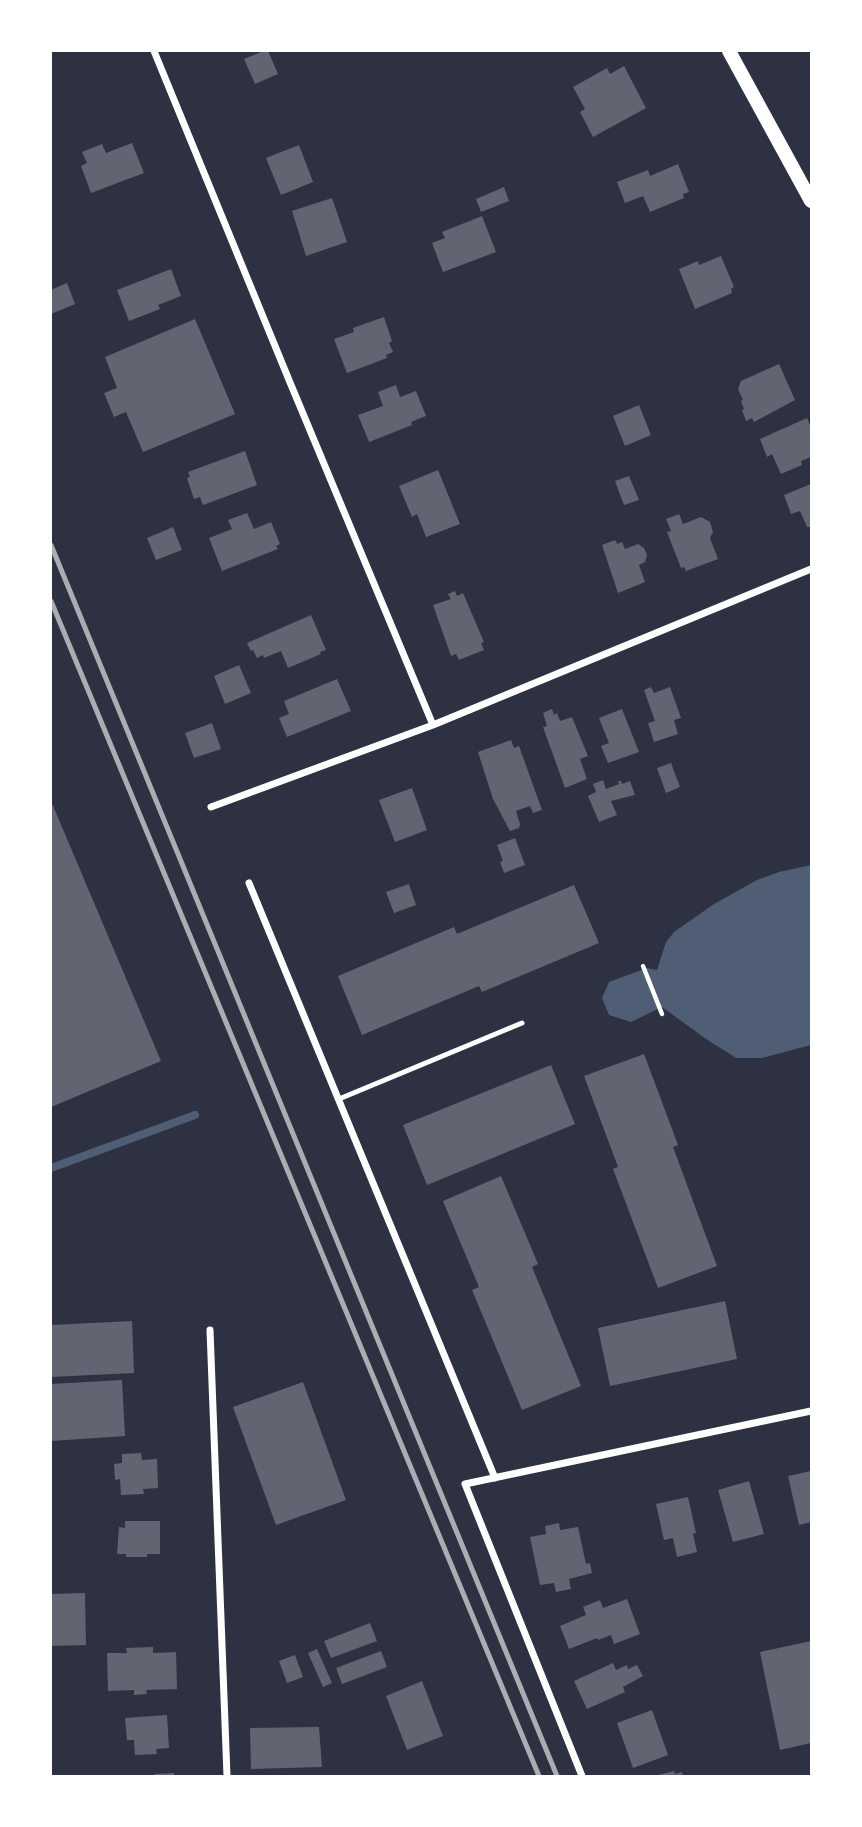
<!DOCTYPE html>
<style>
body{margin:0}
#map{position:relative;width:862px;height:1827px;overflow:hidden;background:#2d3142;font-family:"Work Sans",sans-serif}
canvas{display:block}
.frame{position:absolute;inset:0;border:52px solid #fff;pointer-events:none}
</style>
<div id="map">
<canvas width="862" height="1827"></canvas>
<div class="frame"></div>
</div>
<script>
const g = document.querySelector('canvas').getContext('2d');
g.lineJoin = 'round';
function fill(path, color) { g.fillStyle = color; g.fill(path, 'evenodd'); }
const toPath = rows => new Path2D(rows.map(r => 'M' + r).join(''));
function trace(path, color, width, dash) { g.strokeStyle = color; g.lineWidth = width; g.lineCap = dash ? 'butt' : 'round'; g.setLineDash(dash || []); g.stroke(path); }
fill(toPath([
 [811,865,811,1045,762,1058,736,1058,706,1039,662,1007,631,1022,609,1015,602,998,609,982,647,968,657,970,666,942,674,932,714,904,757,880,779,872]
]), '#4f5d75');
trace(toPath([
 [51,1168,195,1115]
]), '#4f5d75', 8);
fill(toPath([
 [264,51,268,51,278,74,255,84,244,59],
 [624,66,646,108,593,137,580,112,585,109,573,87,607,68,610,74],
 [132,143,144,173,91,193,81,166,87,163,82,152,102,144,106,153],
 [299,145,313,182,281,195,266,158],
 [678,164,689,192,683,194,684,198,650,212,643,196,625,203,617,182,648,170,650,176],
 [504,187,509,201,481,212,476,199],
 [332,198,347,242,306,256,292,211],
 [482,216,496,252,443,272,432,243,445,238,442,232],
 [721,256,734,287,731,289,732,293,695,309,679,269,698,261,699,265],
 [171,269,181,296,158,305,160,309,129,321,117,290],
 [67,283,75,304,51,314,51,290],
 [384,317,392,341,389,343,393,352,386,355,387,358,347,373,334,339,354,332,353,328],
 [195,319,235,414,143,452,126,412,114,417,104,393,117,388,105,357],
 [779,364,795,400,754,422,752,418,746,421,742,410,744,409,741,401,743,400,738,389,741,381],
 [396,385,400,397,416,391,426,416,411,422,412,425,369,442,358,415,383,406,378,392],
 [639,405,651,435,625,446,613,416],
 [807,418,811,428,811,457,801,461,802,465,781,474,772,454,767,457,760,439],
 [245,451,257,485,203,505,200,497,194,499,187,478,190,477,188,472],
 [438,470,460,524,426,537,417,514,412,517,399,486],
 [629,476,639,500,624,505,615,481],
 [811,484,811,527,807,527,800,511,791,514,784,495],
 [247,513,254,529,271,522,280,544,276,546,278,549,222,571,209,538,232,529,228,520],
 [679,514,683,524,701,517,710,522,713,532,710,538,718,559,686,571,684,567,681,568,667,532,671,531,666,519],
 [173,527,182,550,156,560,147,538],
 [615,540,617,544,622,542,625,549,638,544,644,548,647,555,645,562,639,565,645,582,618,593,602,545],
 [455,591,457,596,463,593,484,642,481,643,484,650,459,660,456,654,451,656,433,605,451,599,448,594],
 [311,615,326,650,320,652,321,654,288,668,281,651,264,658,263,655,257,658,253,650,251,651,247,643],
 [239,665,251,693,225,704,214,676],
 [337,679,351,711,287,737,279,718,289,714,284,701],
 [651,687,654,693,670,687,681,718,674,720,678,734,654,742,648,723,655,721,644,690],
 [552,709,554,715,557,713,560,721,572,717,588,756,580,759,587,779,565,788,543,727,547,726,543,713],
 [622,709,639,752,608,763,601,746,609,743,599,718],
 [212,723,221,749,194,758,185,733],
 [511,740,514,748,519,746,542,810,533,813,530,806,516,811,520,824,519,828,510,831,493,799,478,752],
 [671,763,680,787,666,793,657,768],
 [603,780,606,789,619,784,618,781,621,781,622,784,630,781,635,795,611,801,617,815,599,822,588,796,596,792,593,784],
 [412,788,427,830,395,842,379,800],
 [51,801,161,1061,51,1107],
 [515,838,525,865,504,873,500,862,503,861,497,845],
 [409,884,416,905,394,913,386,892],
 [574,885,599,943,482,992,479,986,362,1035,338,976,454,927,457,934],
 [644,1054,678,1145,673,1147,717,1266,658,1288,613,1169,618,1167,584,1076],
 [551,1065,575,1124,427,1185,403,1125],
 [501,1176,538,1264,532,1267,581,1386,522,1410,472,1290,479,1287,443,1201],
 [725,1301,737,1359,610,1386,598,1328],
 [132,1321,134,1373,51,1377,51,1325],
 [122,1380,125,1436,51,1441,51,1384],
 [303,1382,346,1500,276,1525,233,1407],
 [141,1453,142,1460,157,1459,158,1488,143,1489,144,1494,121,1495,120,1479,115,1480,114,1464,122,1463,122,1454],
 [811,1471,811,1522,799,1525,788,1476],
 [749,1481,764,1534,733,1542,718,1490],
 [688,1497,696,1533,693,1534,697,1552,677,1557,673,1538,664,1540,656,1504],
 [125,1521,160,1521,160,1554,147,1554,147,1557,126,1557,126,1554,117,1554,119,1527,125,1528],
 [559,1523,560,1530,578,1527,586,1564,590,1563,592,1573,569,1579,571,1589,556,1592,554,1583,540,1585,530,1537,546,1534,545,1526],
 [85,1593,86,1645,51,1646,51,1594],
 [627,1599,640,1634,614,1644,611,1635,598,1640,597,1638,569,1649,560,1626,586,1615,583,1607,600,1600,603,1608],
 [370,1623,377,1641,331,1658,324,1641],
 [811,1641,811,1743,780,1750,760,1652],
 [153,1647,153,1653,176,1652,177,1689,146,1690,147,1694,134,1695,134,1690,108,1691,107,1653,127,1653,126,1648],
 [317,1649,332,1683,323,1687,308,1653],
 [381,1651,387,1667,342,1684,336,1668],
 [295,1655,303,1677,287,1683,279,1661],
 [613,1663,616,1670,627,1665,628,1669,637,1665,643,1676,623,1687,625,1692,587,1709,574,1681],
 [422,1681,443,1736,407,1750,386,1696],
 [652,1710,668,1755,633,1768,617,1723],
 [167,1715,169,1748,156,1749,157,1754,135,1755,134,1740,127,1740,125,1718],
 [319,1727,322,1767,251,1769,250,1728],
 [674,1771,675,1774,682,1772,683,1776,654,1776],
 [174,1773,174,1776,154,1776,154,1774]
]), '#626471');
trace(toPath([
 [643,966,662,1014]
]), '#fff', 4.5);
trace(toPath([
 [339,1099,522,1023]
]), '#fff', 5);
trace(toPath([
 [154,51,289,380,433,725],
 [211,807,433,725,811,569],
 [249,883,495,1478],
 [210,1330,227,1776],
 [582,1776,465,1484,811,1411]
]), '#fff', 7);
trace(toPath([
 [729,51,811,201]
]), '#fff', 14);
trace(toPath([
 [51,545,557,1776],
 [51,601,539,1776]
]), '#abadb3', 5);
</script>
